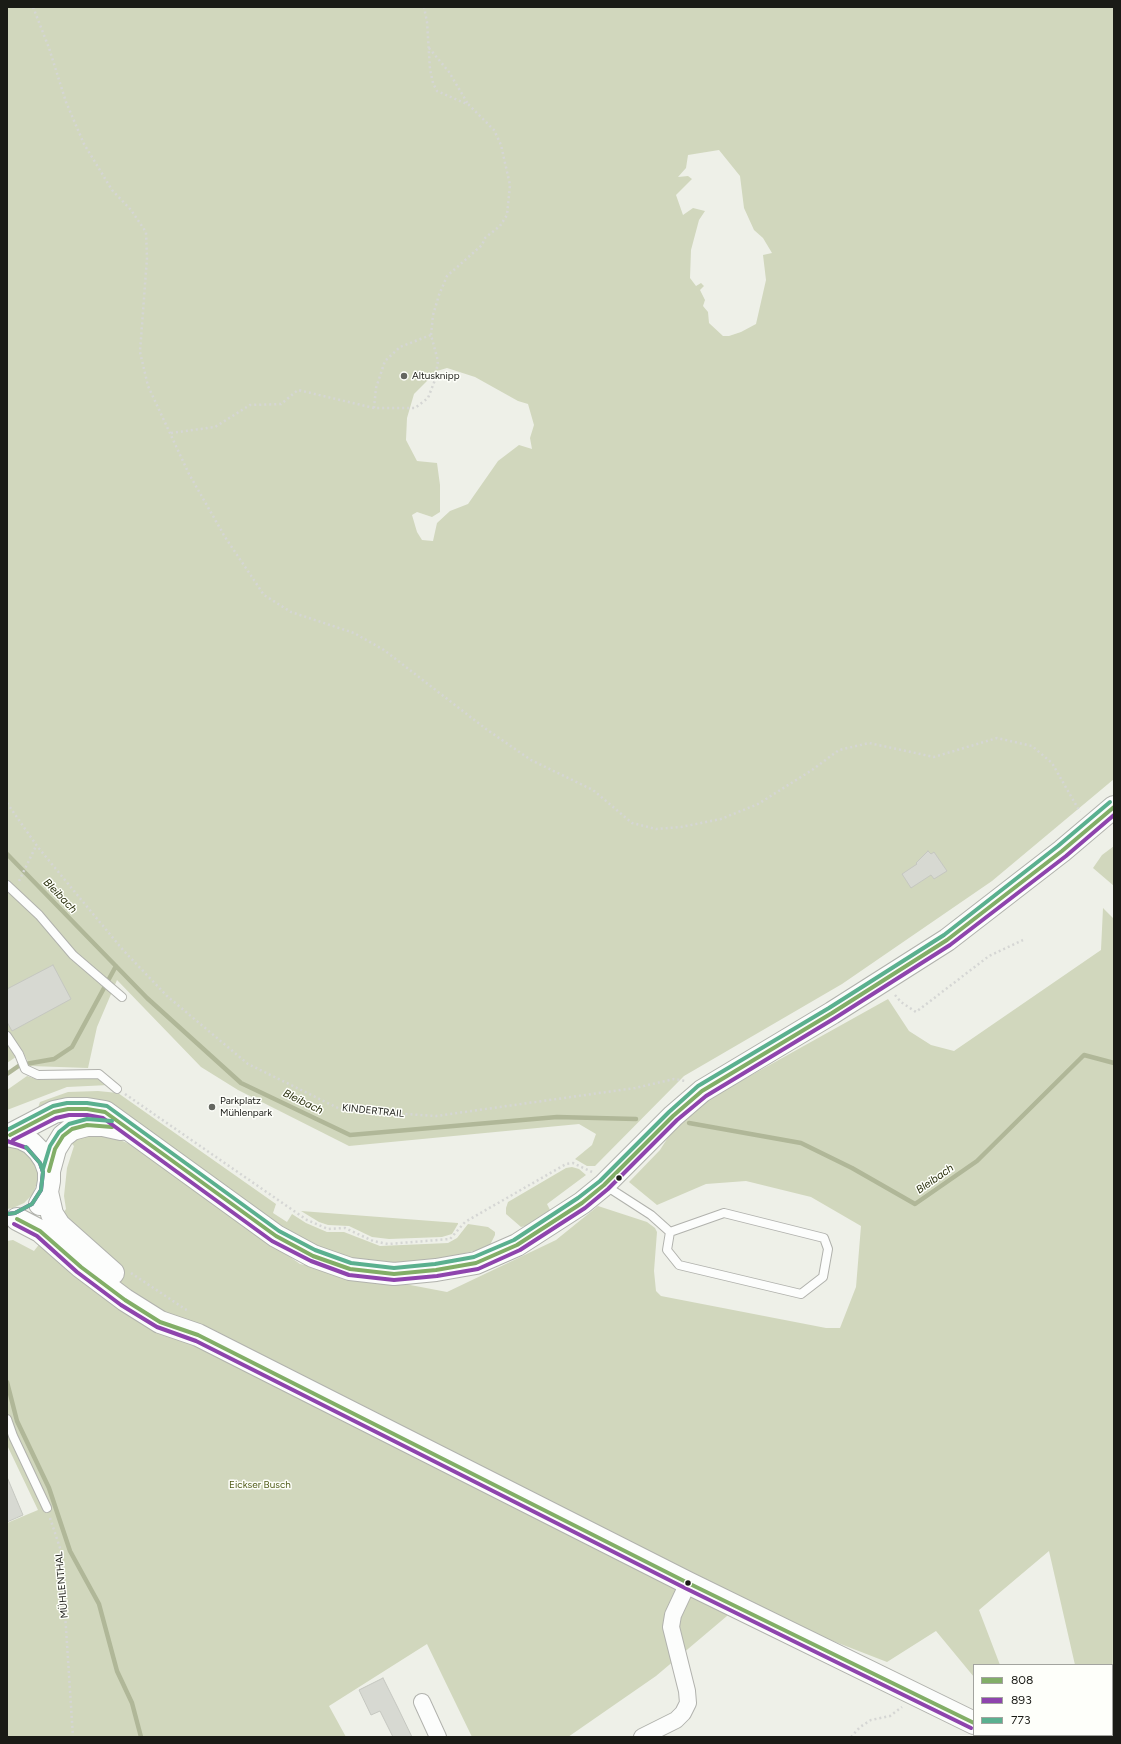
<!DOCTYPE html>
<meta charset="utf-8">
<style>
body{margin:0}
#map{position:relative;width:1121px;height:1744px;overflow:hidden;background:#eef0e8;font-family:Figtree,sans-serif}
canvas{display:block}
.frame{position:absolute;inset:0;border:8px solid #1a1b16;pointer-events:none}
.legend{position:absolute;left:973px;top:1664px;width:140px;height:72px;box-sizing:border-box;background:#fefffa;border:1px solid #a3a49f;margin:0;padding:5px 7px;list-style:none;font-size:12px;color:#1a1b16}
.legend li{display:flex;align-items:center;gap:8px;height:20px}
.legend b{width:20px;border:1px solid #a3a49f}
</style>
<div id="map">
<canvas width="1121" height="1744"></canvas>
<div class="frame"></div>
<ul class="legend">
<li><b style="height:5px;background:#82ae67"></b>808</li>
<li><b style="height:5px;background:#8e44ad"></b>893</li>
<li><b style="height:5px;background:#5ab08f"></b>773</li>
</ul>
</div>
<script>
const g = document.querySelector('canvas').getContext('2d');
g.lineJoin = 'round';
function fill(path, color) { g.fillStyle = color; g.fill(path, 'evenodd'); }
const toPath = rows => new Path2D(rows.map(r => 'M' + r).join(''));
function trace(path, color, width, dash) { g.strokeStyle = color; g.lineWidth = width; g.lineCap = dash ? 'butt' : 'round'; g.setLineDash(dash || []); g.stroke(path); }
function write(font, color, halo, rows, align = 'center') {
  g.font = font + ' Figtree,sans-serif'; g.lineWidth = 3; g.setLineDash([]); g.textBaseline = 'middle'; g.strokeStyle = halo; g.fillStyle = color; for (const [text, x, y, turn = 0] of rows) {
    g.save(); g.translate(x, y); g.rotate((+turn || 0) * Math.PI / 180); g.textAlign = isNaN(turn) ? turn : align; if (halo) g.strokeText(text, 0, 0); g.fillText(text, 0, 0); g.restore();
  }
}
fill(toPath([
 [7,7,1114,7,1114,779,992,881,842,984,684,1076,595,1166,587,1166,575,1159,592,1145,596,1134,579,1124,349,1146,238,1090,201,1067,117,980,97,1027,88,1068,30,1066,23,1052,7,1063],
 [719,150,740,176,744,208,754,230,763,238,772,253,763,255,766,280,756,324,741,332,729,336,723,336,709,323,708,312,703,306,705,300,700,290,704,286,701,283,696,286,690,278,691,250,699,220,705,211,693,208,683,215,676,195,692,179,688,176,678,177,686,168,688,155],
 [447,368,475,377,518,401,528,404,534,425,530,438,532,449,519,445,498,461,468,504,450,511,437,523,433,541,422,540,417,532,412,515,417,512,432,517,440,512,440,485,437,463,417,461,406,440,407,418,414,394,437,371],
 [1114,846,1114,886,1093,868,1102,855],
 [1103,908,1114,919,1114,1737,1091,1737,1090,1735,1112,1735,1112,1665,1075,1665,1049,1551,979,1610,1000,1665,974,1665,974,1677,936,1631,887,1662,740,1605,656,1676,568,1737,472,1737,427,1644,329,1706,346,1737,7,1737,7,1523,38,1510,7,1445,7,1241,13,1240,34,1251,66,1209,64,1196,67,1168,74,1146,70,1142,80,1135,107,1134,136,1147,300,1264,447,1292,556,1240,598,1206,647,1222,655,1228,657,1232,654,1271,656,1291,661,1296,826,1328,840,1328,856,1287,861,1226,811,1197,746,1181,706,1184,657,1205,629,1182,660,1150,672,1131,705,1101,888,999,909,1031,931,1045,954,1051,1101,950],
 [27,1076,39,1080,99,1077,109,1085,67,1087,7,1110,7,1090],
 [98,1091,118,1093,276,1204,273,1213,287,1222,292,1214,306,1223,327,1232,344,1232,380,1246,448,1243,457,1238,468,1224,488,1227,495,1232,495,1235,490,1245,486,1248,441,1259,395,1264,372,1263,337,1255,307,1243,272,1219,120,1111,38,1108,40,1102,68,1092],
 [7,1146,23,1151,32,1159,37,1170,37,1183,33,1194,24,1203,13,1208,7,1209],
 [572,1167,579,1169,586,1175,547,1204,551,1212,530,1225,521,1227,506,1214,506,1208,508,1202,566,1168],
 [301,1211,458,1223,458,1224,452,1234,442,1237,389,1239,372,1237,349,1226,328,1225,319,1222]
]), '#d1d7bd');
trace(toPath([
 [7,854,147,998,241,1083,350,1135,557,1117,636,1119],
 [7,1074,20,1065,54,1059,72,1047,116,966],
 [689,1123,801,1143,852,1168,915,1204,977,1161,1084,1055,1114,1063],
 [7,1382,17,1421,49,1488,70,1551,99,1604,117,1671,132,1703,141,1737]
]), '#b0b798', 4.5);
const building = toPath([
 [928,851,931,854,934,852,947,871,934,879,931,875,911,888,902,874,917,864,916,863,928,851],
 [53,965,71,999,12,1031,7,1022,7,989,53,965],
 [7,1477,23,1515,7,1522,7,1477],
 [383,1678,398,1708,412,1737,393,1737,380,1711,371,1715,359,1690,383,1678]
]);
fill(building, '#d7d9d2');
trace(building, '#c5c7c0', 1);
const service = toPath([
 [7,885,39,915,73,955,122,997],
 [7,1036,19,1054,25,1069,38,1075,99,1074,117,1089],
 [606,1186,651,1215,670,1232],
 [724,1213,824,1238,828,1249,823,1277,801,1294,679,1265,667,1250,670,1232,724,1213],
 [7,1419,13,1436,47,1508]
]);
const minor = toPath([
 [422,1702,438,1737],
 [642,1737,676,1720,683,1713,688,1703,687,1691,671,1627,673,1615,688,1583]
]);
const primary = toPath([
 [7,1135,21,1138,31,1143,39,1151,45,1160,49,1171,49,1181,47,1192,40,1204],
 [10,1135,54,1112,68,1109,87,1109,105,1112,276,1236,313,1256,350,1269,394,1274,436,1270,476,1263,517,1245,582,1203,604,1185,673,1116,702,1091,832,1013,947,940,1062,851,1114,807],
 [49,1171,55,1149,63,1136,72,1129,87,1125,103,1125,121,1129],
 [47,1192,52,1214,59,1225,113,1273],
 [17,1219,40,1231,81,1267,125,1300,160,1322,198,1335,688,1583,974,1723],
 [998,1735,1002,1737]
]);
trace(service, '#b1b2ad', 10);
trace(minor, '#b1b2ad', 18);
trace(primary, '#b1b2ad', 24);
trace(toPath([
 [33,7,49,48,66,102,84,144,112,190,131,210,146,232,147,258,140,352,148,386,189,474,225,537,264,595,291,612,354,633,384,650,486,729,531,760,593,790,632,823,656,829,681,827,721,819,758,804,812,770,839,750,869,743,934,757,997,738,1032,746,1052,763,1080,812],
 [429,48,449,72,468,104],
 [374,408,376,388,385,361,400,347,431,335],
 [171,433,215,427,250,405,281,404,298,390,374,408,415,408,428,398,435,380,438,361,431,335,433,315,439,295,447,276,482,245,485,238,500,226,507,215,510,185,501,145,494,130,469,105,437,91,433,83,430,69,427,22,424,7],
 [7,803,37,846,74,891,123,950,167,996,248,1064,342,1110,436,1116,635,1088,674,1079,685,1081],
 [19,881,36,846],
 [895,995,901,1002,916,1012,989,956,1023,940],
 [125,1094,307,1220,328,1229,345,1228,373,1241,388,1244,450,1239,465,1222,566,1164,573,1163,592,1172],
 [131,1273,188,1311],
 [50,1518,61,1551,73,1737],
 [1028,1735,1032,1737],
 [851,1737,860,1727,871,1720,890,1716,902,1707]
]), '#d5d6d4', 2.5, [2, 3]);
trace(service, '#fcfdfc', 8);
trace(minor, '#fcfdfc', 16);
trace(primary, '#fcfdfc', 22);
trace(toPath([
 [10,1135,54,1112,68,1109,87,1109,105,1112,276,1236,313,1256,350,1269,394,1274,436,1270,476,1263,517,1245,582,1203,604,1185,673,1116,702,1091,832,1013,947,940,1062,851,1114,807],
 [49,1171,55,1149,63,1136,72,1129,87,1125,112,1127],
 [17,1219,40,1231,81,1267,125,1300,160,1322,198,1335,688,1583,974,1723]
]), '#82ae67', 4);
trace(toPath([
 [13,1140,56,1118,69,1115,87,1115,103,1118,272,1241,311,1261,349,1275,394,1280,437,1276,478,1269,520,1250,585,1208,608,1189,677,1120,706,1096,835,1018,950,945,1066,856,1114,815],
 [7,1141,27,1148,40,1163,43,1172,41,1190,32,1204,15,1213,7,1214],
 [14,1224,37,1236,77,1272,121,1305,157,1327,196,1341,685,1588,971,1728]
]), '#8e44ad', 4);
trace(toPath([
 [7,1130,53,1106,67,1103,87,1103,107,1106,279,1231,315,1250,351,1263,394,1268,435,1264,474,1257,514,1240,578,1198,600,1181,669,1112,698,1086,829,1008,944,935,1058,846,1110,802],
 [43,1169,50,1146,59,1132,69,1124,87,1119,112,1121],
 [7,1214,15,1213,32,1204,41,1190,43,1172,40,1163,26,1147]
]), '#5ab08f', 4);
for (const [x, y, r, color] of [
 [404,376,4,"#646660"],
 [212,1107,4,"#646660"],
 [619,1178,3.5,"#1a1b16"],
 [688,1583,3.5,"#1a1b16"]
]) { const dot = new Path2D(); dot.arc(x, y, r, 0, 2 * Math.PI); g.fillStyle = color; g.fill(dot); trace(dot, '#fefffa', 1.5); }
write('10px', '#1a1b16', '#fefffa', [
 ["Altusknipp",412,376],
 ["Parkplatz",220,1101],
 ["Mühlenpark",220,1113]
], 'left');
write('10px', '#1a1b16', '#fefffa', [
 ["KINDERTRAIL",373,1111,6],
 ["MÜHLENTHAL",62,1585,-95]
]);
write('10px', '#525e1b', '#fefffa', [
 ["Eickser Busch",260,1485]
]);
write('italic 11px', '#282e0b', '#fefffa', [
 ["Bleibach",60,896,46],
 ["Bleibach",303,1102,26],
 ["Bleibach",935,1179,-35]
]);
</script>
